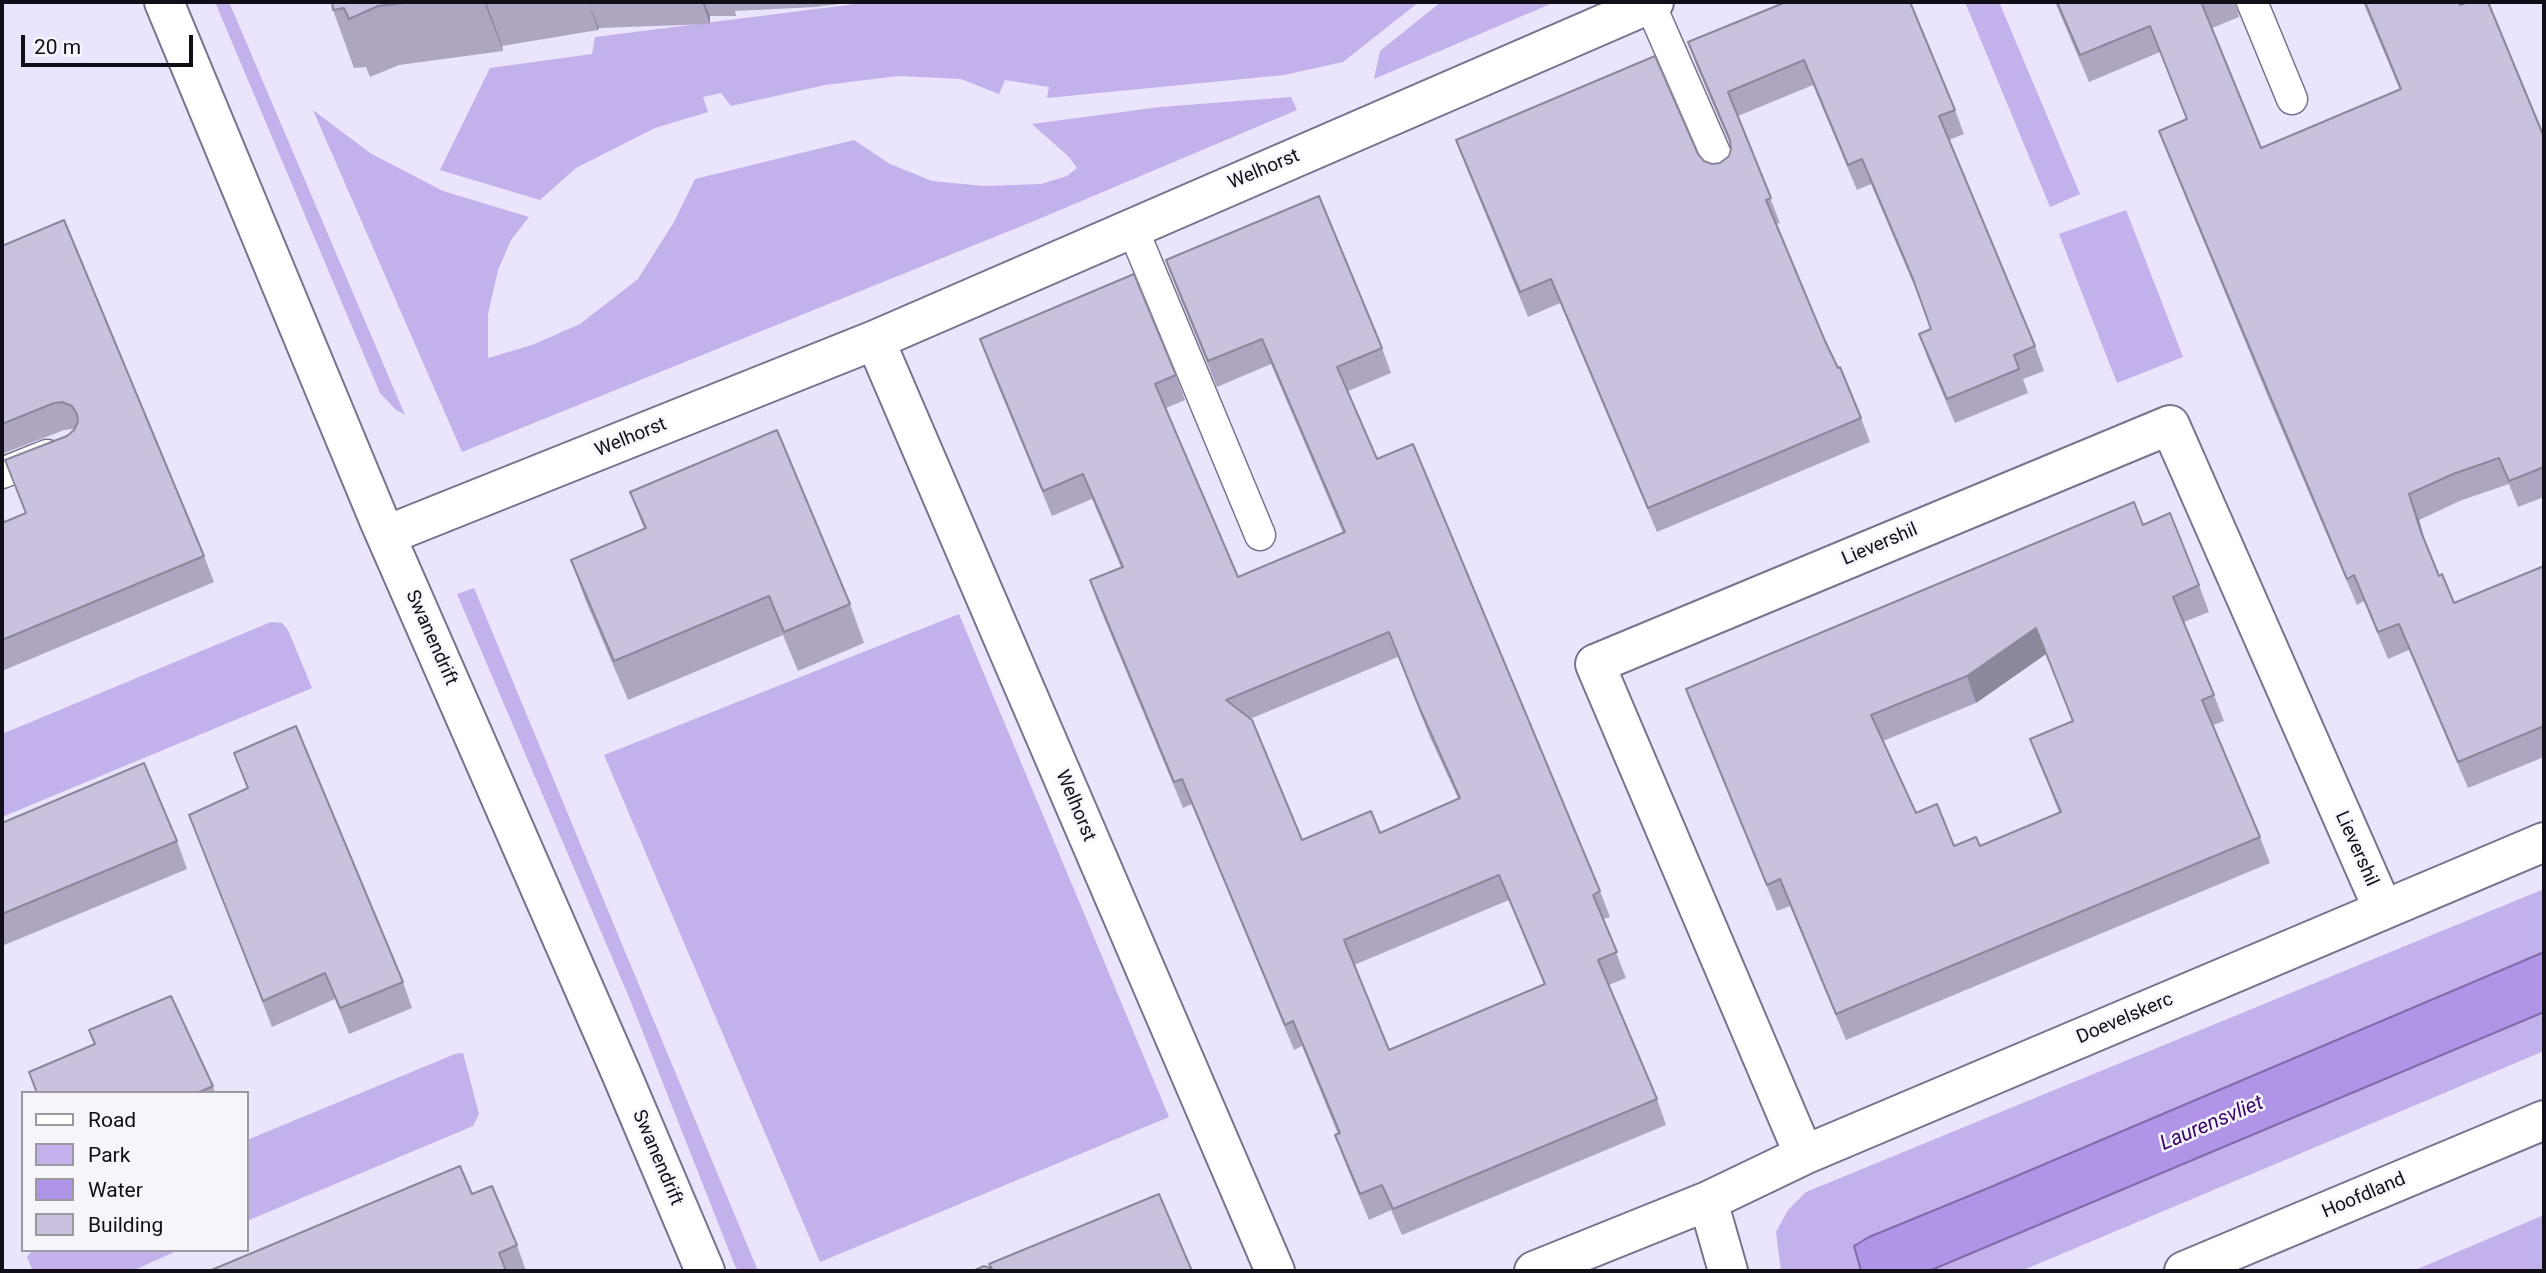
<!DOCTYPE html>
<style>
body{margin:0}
#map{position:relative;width:2546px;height:1273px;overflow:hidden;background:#ebe4fd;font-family:Roboto,sans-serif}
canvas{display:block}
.frame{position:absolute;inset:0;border:4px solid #110e18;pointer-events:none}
.legend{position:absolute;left:21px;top:1091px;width:228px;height:161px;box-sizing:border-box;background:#f6f5fb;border:2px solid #9a99a0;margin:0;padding:9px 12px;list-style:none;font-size:21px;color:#110e18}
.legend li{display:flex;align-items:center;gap:14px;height:35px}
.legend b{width:35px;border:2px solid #9a99a0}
.scale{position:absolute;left:21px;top:35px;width:172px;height:32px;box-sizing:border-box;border:4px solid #110e18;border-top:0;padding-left:9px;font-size:21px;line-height:24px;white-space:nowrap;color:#110e18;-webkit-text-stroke:5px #f6f5fb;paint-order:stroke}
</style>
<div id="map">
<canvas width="2546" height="1273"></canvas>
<div class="frame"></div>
<ul class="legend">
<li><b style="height:9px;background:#fff"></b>Road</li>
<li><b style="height:19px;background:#c2b1ea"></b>Park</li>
<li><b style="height:19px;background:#af94e7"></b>Water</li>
<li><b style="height:19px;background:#cac1df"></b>Building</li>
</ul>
<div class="scale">20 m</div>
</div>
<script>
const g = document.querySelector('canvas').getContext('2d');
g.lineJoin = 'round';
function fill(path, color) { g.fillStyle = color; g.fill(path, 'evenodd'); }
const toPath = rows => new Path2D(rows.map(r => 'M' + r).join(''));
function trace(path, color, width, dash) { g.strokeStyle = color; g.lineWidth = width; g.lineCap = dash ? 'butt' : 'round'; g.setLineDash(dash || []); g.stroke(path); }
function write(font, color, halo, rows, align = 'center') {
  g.font = font + ' Roboto,sans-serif'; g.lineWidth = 5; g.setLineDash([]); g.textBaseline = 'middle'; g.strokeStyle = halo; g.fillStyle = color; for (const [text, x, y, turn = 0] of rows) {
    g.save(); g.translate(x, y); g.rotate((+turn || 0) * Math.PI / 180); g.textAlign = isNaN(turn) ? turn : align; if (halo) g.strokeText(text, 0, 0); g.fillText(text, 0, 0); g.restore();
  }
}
fill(toPath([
 [215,2,229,2,405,415,395,409,380,393],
 [871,2,1419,2,1343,62,1284,75,1047,98,1049,87,1005,80,999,94,961,79,898,76,825,85,731,106,721,93,703,97,708,112,655,128,576,168,540,200,440,170,490,68,592,54,595,37],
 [1441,2,1555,2,1374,79,1380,51],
 [1965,2,1999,2,2080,194,2050,207],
 [1291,97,1297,110,1034,221,462,452,313,110,370,153,443,191,529,217,511,240,498,270,488,314,488,358,532,345,580,324,638,279,674,222,695,179,854,140,890,164,932,181,984,186,1041,184,1067,176,1077,168,1069,157,1032,124,1160,107],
 [2126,210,2183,357,2117,383,2059,234],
 [474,588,624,949,758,1271,738,1271,735,1266,631,1002,457,594],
 [959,614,1169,1117,820,1262,604,755],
 [271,622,282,623,288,630,312,688,2,817,2,734],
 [2544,889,2544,952,1986,1189,1869,1237,1854,1247,1861,1271,1781,1271,1776,1232,1788,1210,1806,1192],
 [2544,1012,2544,1051,2021,1271,1929,1271],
 [463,1053,479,1114,473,1126,247,1221,247,1140,455,1054],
 [2544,1215,2544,1271,2413,1271],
 [33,1250,179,1250,132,1271,33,1271,27,1257]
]), '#c2b1ea');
const water = toPath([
 [2544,952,2544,1012,1929,1271,1861,1271,1854,1246,1869,1237,1986,1189,2544,952]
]);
fill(water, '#af94e7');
trace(water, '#806ca9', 2);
const lane = toPath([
 [2252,2,2292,99],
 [1650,4,1723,171],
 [1132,227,1260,535],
 [2,473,47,455]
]);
const street = toPath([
 [875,340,1275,1271],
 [387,535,875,340,1654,2],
 [1804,1155,1595,664,2170,425,2383,909],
 [1708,1201,1728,1271],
 [1534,1271,1708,1201,1804,1155,2544,842]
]);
const secondary = toPath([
 [164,2,379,520,621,1073,705,1271],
 [2184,1271,2544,1120]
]);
trace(lane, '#7a728d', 33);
trace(street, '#7a728d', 42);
trace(secondary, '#7a728d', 42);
trace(lane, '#fff', 30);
trace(street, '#fff', 38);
trace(secondary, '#fff', 38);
fill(toPath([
 [332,2,855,2,816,7,735,11,736,16,710,16,710,24,599,28,598,30,502,46,503,51,399,65,370,77,366,67,354,68,333,10],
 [1786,2,1955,110,1964,134,1949,140,2035,346,2044,371,2023,379,2028,393,1955,423,1928,359,1919,334,1931,329,1920,299,1871,184,1857,190,1813,85,1738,116,1780,223,1776,224,1825,341,1861,418,1870,442,1657,532,1560,303,1528,317,1465,164,1456,140,1698,154,1704,161,1712,164,1720,163,1729,156,1731,149,1731,146,1697,67,1688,42],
 [2055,2,2236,2,2239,17,2212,28,2261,148,2400,90,2363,2,2459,2,2544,137,2544,497,2518,507,2509,484,2462,500,2419,520,2427,548,2439,576,2454,603,2544,566,2544,757,2468,788,2409,650,2388,659,2364,601,2357,605,2271,404,2169,157,2159,131,2187,120,2160,52,2089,82],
 [2,246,204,556,214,582,2,671,2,523,25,513,5,460,67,436,75,430,72,429,64,430,2,454],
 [1166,260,1382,348,1391,373,1348,391,1377,459,1600,891,1610,917,1603,919,1626,978,1609,985,1657,1099,1666,1125,1402,1235,1391,1210,1369,1220,1344,1160,1335,1135,1338,1134,1302,1046,1294,1050,1192,804,1183,808,1099,606,1090,580,1121,567,1092,499,1052,516,989,364,980,339,1176,375,1185,400,1166,408,1238,577,1343,533,1271,364,1217,387,1175,285],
 [1398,657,1429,735,1458,798,1380,833,1302,840,1250,719],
 [1509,900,1544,984,1389,1050,1354,965],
 [630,492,850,604,864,643,798,671,783,635,628,700,585,599,571,560,644,529],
 [2143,525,2199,585,2209,612,2184,622,2214,695,2224,721,2213,725,2260,837,2270,863,1846,1040,1790,906,1777,911,1696,715,1686,689],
 [2046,654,2072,721,2030,739,2059,812,1980,846,1954,846,1916,813,1883,741,1976,703],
 [234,753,403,982,412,1008,349,1034,335,999,272,1027,189,815,247,789],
 [2,823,177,841,187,869,2,946],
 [89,1030,213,1086,215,1093,36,1093,29,1072,94,1044],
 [472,1194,517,1245,526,1271,209,1271]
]), '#aea6c0');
fill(toPath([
 [484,2,486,2,502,46,503,51],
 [588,2,599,28,598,30],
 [702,2,704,2,710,16,710,24],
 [2409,494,2419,520,2430,559,2421,532],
 [2036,628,2046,654,1976,703,1967,676]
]), '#8d879c');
const building = toPath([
 [332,2,413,2,378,6,349,19,344,8,333,10,332,2],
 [1786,2,1910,2,1955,110,1939,116,2035,346,2014,355,2019,369,1947,399,1919,334,1931,329,1913,279,1862,159,1848,165,1804,60,1728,92,1771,198,1766,200,1825,341,1838,368,1840,367,1861,418,1648,508,1551,279,1520,292,1456,140,1655,56,1698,154,1704,161,1712,164,1720,163,1729,156,1731,149,1730,140,1688,42,1786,2],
 [2057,2,2203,2,2201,2,2261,148,2401,89,2365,2,2459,2,2460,5,2468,2,2488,2,2544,137,2544,467,2509,481,2499,458,2453,474,2409,494,2421,532,2439,576,2442,574,2454,603,2544,566,2544,726,2458,762,2399,624,2378,632,2354,575,2347,579,2262,377,2159,131,2187,119,2150,26,2080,55,2057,2],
 [1319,196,1382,348,1337,367,1377,459,1413,444,1600,891,1593,895,1617,952,1598,960,1657,1099,1393,1209,1382,1185,1360,1194,1335,1135,1340,1133,1293,1021,1285,1025,1182,779,1174,782,1090,580,1123,567,1083,474,1043,491,980,339,1134,274,1176,375,1155,384,1238,577,1345,532,1262,339,1208,361,1166,260,1319,196],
 [1389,632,1420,709,1460,798,1380,833,1371,811,1302,840,1252,720,1226,700,1389,632],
 [1499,875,1545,984,1389,1050,1344,940,1499,875],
 [64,220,204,556,2,640,2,523,26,513,5,460,67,436,74,430,78,422,77,414,72,406,62,402,54,403,2,424,2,246,64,220],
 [777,430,850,604,784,632,769,596,614,661,571,560,646,528,630,492,777,430],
 [2134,502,2143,525,2170,513,2199,585,2173,597,2214,695,2202,700,2260,837,1836,1014,1780,879,1767,885,1686,689,2134,502],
 [2036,628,2073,721,2030,739,2061,812,1980,846,1976,837,1954,846,1937,804,1916,813,1871,715,1967,676,2036,628],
 [296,726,403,982,340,1008,325,973,263,1001,189,815,248,788,234,753,296,726],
 [144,763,177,841,2,914,2,823,144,763],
 [171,996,213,1086,197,1093,37,1093,29,1072,95,1044,89,1030,171,996],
 [460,1166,472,1194,492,1186,517,1245,499,1253,506,1271,209,1271,460,1166],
 [1159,1194,1192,1271,973,1271,984,1266,992,1269,989,1264,1159,1194]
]);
fill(building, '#cac1df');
trace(building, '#8d879c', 2);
write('19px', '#110e18', '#f6f5fb', [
 ["Welhorst",1264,170,-23],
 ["Welhorst",631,438,-22],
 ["Lievershil",1880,545,-23],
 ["Swanendrift",431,638,66],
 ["Welhorst",1075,806,67],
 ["Lievershil",2356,849,66],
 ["Doevelskerc",2125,1019,-23],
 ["Swanendrift",657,1158,67],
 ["Hoofdland",2364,1196,-23]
]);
write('italic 21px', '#38056b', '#f6f5fb', [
 ["Laurensvliet",2212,1124,-23]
]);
</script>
